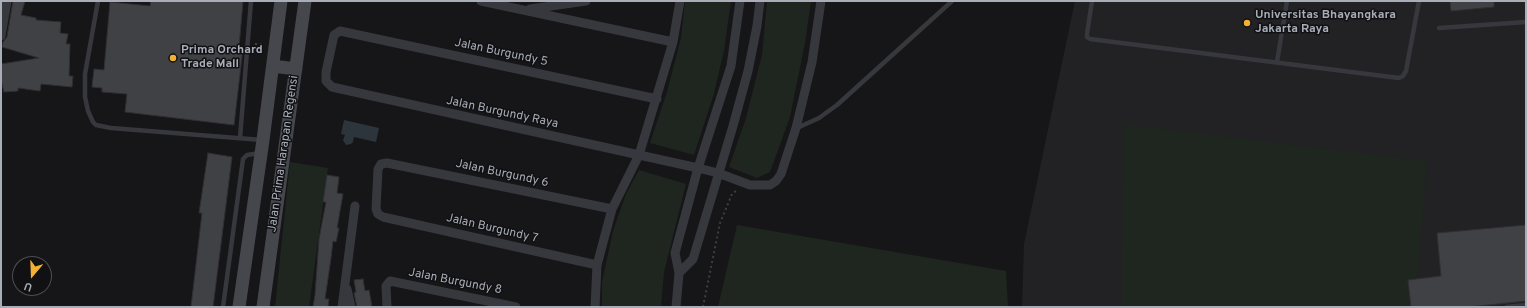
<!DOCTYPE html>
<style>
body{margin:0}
#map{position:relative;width:1527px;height:308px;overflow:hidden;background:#161618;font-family:Overpass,sans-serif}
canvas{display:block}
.frame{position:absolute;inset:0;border:2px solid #a8adb8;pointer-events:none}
.north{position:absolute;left:12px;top:256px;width:40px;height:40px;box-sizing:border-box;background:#111113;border:1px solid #4d4f55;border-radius:50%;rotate:199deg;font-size:11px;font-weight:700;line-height:16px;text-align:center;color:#a8adb8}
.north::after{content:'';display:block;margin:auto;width:14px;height:18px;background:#f2b134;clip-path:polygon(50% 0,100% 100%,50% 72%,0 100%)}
</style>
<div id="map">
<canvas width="1527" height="308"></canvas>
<div class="frame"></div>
<div class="north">U</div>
</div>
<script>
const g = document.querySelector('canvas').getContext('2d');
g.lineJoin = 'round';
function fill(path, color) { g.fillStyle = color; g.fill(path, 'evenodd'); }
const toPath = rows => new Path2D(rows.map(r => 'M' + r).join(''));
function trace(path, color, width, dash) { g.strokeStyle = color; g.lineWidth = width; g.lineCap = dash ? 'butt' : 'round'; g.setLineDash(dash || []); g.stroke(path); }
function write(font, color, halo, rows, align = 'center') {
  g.font = font + ' Overpass,sans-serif'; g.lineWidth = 3; g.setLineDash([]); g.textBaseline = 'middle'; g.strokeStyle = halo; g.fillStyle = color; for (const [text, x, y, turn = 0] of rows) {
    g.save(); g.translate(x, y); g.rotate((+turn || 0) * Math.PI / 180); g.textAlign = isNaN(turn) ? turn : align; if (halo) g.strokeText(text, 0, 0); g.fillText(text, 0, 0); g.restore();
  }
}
fill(toPath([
 [1075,1,1526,1,1526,307,1022,307,1024,244]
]), '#222225');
fill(toPath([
 [685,1,731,1,724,51,713,97,694,155,650,143,667,92,681,38],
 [767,1,811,1,805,43,790,117,770,172,757,178,729,167,746,118,762,55],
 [1124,124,1427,161,1415,307,1121,307],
 [290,162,328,168,309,307,275,307],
 [639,170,686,184,664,272,661,307,602,307,602,282,613,231,626,194],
 [737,225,1006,271,1008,307,718,307]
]), '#1e261f');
fill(toPath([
 [344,120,379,128,376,142,354,137,353,142,351,144,346,145,343,140,345,135,341,134]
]), '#2c353c');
const building = toPath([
 [13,1,25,1,21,15,36,18,36,20,61,22,60,33,68,34,66,44,70,44,69,76,73,76,72,87,41,84,40,91,18,88,18,91,4,92,1,80,1,64,39,58,2,47,3,42,7,37,13,1],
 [151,1,243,1,239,47,243,48,234,125,125,112,127,94,102,92,102,88,92,87,94,69,104,70,110,2,150,6,151,1],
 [1450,1,1494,1,1494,7,1451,11,1450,1],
 [208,153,232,157,213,307,191,307,202,213,199,213,208,153],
 [327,175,339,177,337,193,343,194,337,228,339,228,336,242,333,241,331,258,325,299,329,299,328,307,313,307,315,295,319,239,326,202,323,202,327,175],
 [1526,225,1526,301,1469,307,1411,307,1408,280,1441,276,1437,233,1526,225],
 [363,279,365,291,369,290,372,307,357,307,354,293,356,292,354,280,363,279]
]);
fill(building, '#404145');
trace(building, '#303034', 1);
trace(toPath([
 [255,44,264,44],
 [703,307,720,223,732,194,737,190]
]), '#3d3f44', 2, [2, 3]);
trace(toPath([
 [98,1,85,74,85,97,88,111,93,122,96,125,111,128,262,140],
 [1092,1,1087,34,1087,37,1090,39,1399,78,1403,76,1406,71,1419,1],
 [1439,28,1526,22],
 [1277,62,1287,1],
 [797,128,819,118,837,105,952,1],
 [240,138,251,1],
 [223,307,243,159,247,155,260,153],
 [1507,307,1526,305]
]), '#37383d', 4.5);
trace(toPath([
 [481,1,673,42],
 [530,9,586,1],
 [1,36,7,1],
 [657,99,340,31,334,35,326,72,326,81,332,87,698,168,718,173,750,185,770,185,776,181,781,174,796,128,812,62,821,1],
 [597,265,383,217,378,214,376,209,378,169,381,164,387,163,612,209],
 [679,273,693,259,733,126,748,71,757,26,760,1],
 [347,289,351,307],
 [342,307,355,206],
 [387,307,386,286,390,281,516,307],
 [595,307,597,265,612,209,639,155,673,42,680,1],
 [676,307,679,273,675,253,698,168,731,66,740,1]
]), '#37383d', 9);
trace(toPath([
 [273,66,296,69],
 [239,307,263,140,281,1],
 [263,307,305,1]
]), '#45474d', 13);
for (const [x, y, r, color] of [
 [1247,23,4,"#f2b134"],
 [173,58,4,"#f2b134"]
]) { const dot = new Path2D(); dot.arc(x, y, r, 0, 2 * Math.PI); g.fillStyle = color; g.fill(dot); trace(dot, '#111113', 1.5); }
write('bold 12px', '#a8adb8', '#111113', [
 ["Universitas Bhayangkara",1255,16],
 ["Jakarta Raya",1255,30],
 ["Prima Orchard",181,51],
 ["Trade Mall",181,65]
], 'left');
write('12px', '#a8adb8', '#111113', [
 ["Jalan Burgundy 5",501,53,12],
 ["Jalan Burgundy Raya",502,113,12],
 ["Jalan Prima Harapan Regensi",284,154,-82],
 ["Jalan Burgundy 6",502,174,12],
 ["Jalan Burgundy 7",492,229,13],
 ["Jalan Burgundy 8",455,282,11]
]);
</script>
